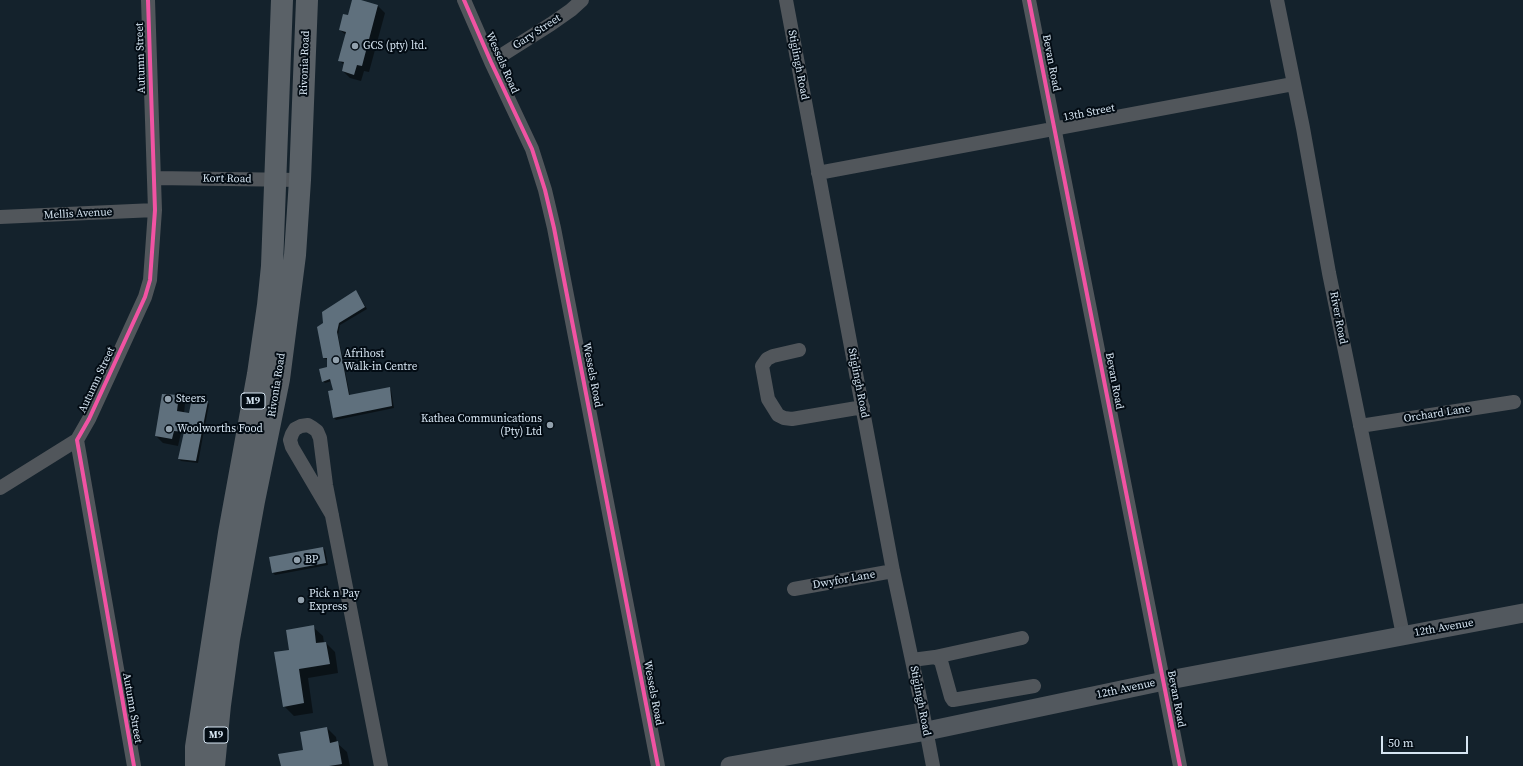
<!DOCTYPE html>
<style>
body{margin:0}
#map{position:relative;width:1523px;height:766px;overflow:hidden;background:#14222c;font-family:"Source Serif 4",serif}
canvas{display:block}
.scale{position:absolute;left:1381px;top:736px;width:87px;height:18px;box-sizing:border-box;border:2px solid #d6e5f2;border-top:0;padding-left:5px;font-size:12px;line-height:14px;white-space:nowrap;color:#d6e5f2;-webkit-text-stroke:3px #030c14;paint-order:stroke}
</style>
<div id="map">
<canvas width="1523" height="766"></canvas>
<div class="scale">50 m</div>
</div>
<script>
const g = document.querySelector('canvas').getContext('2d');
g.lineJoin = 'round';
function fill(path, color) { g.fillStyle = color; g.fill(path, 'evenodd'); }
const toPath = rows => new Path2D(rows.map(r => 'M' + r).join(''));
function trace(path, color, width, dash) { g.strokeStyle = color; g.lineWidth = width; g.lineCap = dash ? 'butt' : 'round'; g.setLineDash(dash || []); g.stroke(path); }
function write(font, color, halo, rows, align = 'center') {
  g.font = font + ' "Source Serif 4",serif'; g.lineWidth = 4; g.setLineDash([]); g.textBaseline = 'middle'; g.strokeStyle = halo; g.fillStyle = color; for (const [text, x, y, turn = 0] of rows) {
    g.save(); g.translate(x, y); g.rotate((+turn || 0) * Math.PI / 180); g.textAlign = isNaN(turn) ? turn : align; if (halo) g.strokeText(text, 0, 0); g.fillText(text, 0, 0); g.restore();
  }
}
fill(toPath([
 [353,0,378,6,385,13,369,72,364,71,361,81,350,78,343,71,345,66,339,60,346,35,340,30,349,17],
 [356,291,367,309,340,325,338,335,350,396,389,388,391,390,394,408,336,420,334,418,330,392,334,391,332,381,325,383,323,381,328,368,328,360,324,358,324,323],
 [178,396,185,403,184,414,189,415,207,402,209,404,198,463,181,461,179,459,185,434,181,433,178,446,163,443,156,436],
 [323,548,325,550,328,565,275,575,273,573,270,558],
 [313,627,323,636,324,643,326,643,335,652,338,673,308,678,313,713,294,716,284,706,290,650],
 [327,728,336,737,337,743,347,752,350,766,282,766,304,751]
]), '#0007');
fill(toPath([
 [352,0,361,0,378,5,362,66,357,65,354,75,342,71,344,62,338,61,346,32,339,30,343,14,348,15],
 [356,290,365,307,339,323,337,332,349,395,390,387,392,406,333,418,328,391,333,390,330,379,322,382,319,369,327,367,327,358,323,358,317,327,323,323,322,312],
 [162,394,179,395,177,411,189,413,192,398,208,401,196,461,178,459,184,432,174,431,172,439,155,436],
 [323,547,326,563,272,573,269,557],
 [314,625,316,643,326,642,330,664,299,669,304,703,283,707,274,652,289,650,286,630],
 [327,727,330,743,338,741,342,764,329,766,281,766,278,754,303,750,300,732]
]), '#5f707d');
trace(toPath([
 [464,0,491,62,532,149,545,190,554,228,658,766],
 [786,0,893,571,920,698,933,766],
 [1029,0,1180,766],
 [1277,0,1303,128,1329,273,1403,635],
 [491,62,551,24,571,10,582,0],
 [818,173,1293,84],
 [154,178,300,180],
 [0,217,155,210],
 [799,350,773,356,767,359,762,366,768,399,778,415,784,418,792,419,863,407],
 [1360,426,1514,402],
 [0,488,77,440],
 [332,515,292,447,290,440,292,434,295,429,301,426,308,425,313,428,317,431,320,438,326,485,381,766],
 [794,589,893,571],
 [935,657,1022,638],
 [912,660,935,657,941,661,951,697,953,700,1034,686],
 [134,766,77,440,89,419,145,297,150,280,155,210,148,0]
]), '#51565b', 14);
trace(toPath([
 [730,766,927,731,1164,681,1523,613]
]), '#52585e', 19);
trace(toPath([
 [196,766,196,747,229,533,258,374,268,305,272,266,282,0],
 [214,766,220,705,229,639,254,501,279,379,295,255,300,180,307,0]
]), '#5a6167', 22);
trace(toPath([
 [464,0,491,62,532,149,545,190,554,228,658,766],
 [1029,0,1180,766],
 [134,766,77,440,89,419,145,297,150,280,155,210,148,0]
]), '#f153a3', 4);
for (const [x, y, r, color] of [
 [355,46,4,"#92a1ad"],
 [336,360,4,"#92a1ad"],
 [168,399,4,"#92a1ad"],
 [550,425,4,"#92a1ad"],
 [169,429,4,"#92a1ad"],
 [297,560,4,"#92a1ad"],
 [301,600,4,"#92a1ad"]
]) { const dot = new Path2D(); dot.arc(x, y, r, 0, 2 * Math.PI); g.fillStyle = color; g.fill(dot); trace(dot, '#030c14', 1.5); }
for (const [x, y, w] of [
 [253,401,24],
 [216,735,24]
]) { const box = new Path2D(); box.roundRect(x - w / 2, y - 8, w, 16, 3); g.fillStyle = '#030c14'; g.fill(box); trace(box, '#d6e5f2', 1); }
write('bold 10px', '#d6e5f2', null, [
 ["M9",253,401],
 ["M9",216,735]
]);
write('11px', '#d6e5f2', '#030c14', [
 ["Gary Street",537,32,-33],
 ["Autumn Street",141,58,-92],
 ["Rivonia Road",305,63,-88],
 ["Wessels Road",502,63,66],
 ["Bevan Road",1051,63,79],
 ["Stiglingh Road",798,65,79],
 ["13th Street",1089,113,-11],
 ["Kort Road",227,179,1],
 ["Mellis Avenue",78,214,-3],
 ["River Road",1338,318,79],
 ["Wessels Road",592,375,79],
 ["Autumn Street",97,380,-65],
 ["Bevan Road",1114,381,79],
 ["Stiglingh Road",858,383,79],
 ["Rivonia Road",277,385,-81],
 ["Orchard Lane",1437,414,-9],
 ["Dwyfor Lane",844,580,-10],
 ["12th Avenue",1444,628,-10],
 ["12th Avenue",1126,689,-12],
 ["Wessels Road",653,693,79],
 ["Bevan Road",1176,699,79],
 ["Stiglingh Road",920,701,79],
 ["Autumn Street",132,708,80]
]);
write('11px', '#d6e5f2', '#030c14', [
 ["GCS (pty) ltd.",363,46],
 ["Afrihost",344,354],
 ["Walk-in Centre",344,367],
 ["Steers",176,399],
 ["Kathea Communications",542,419,"right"],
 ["(Pty) Ltd",542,432,"right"],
 ["Woolworths Food",177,429],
 ["BP",305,560],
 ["Pick n Pay",309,594],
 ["Express",309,607]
], 'left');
</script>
